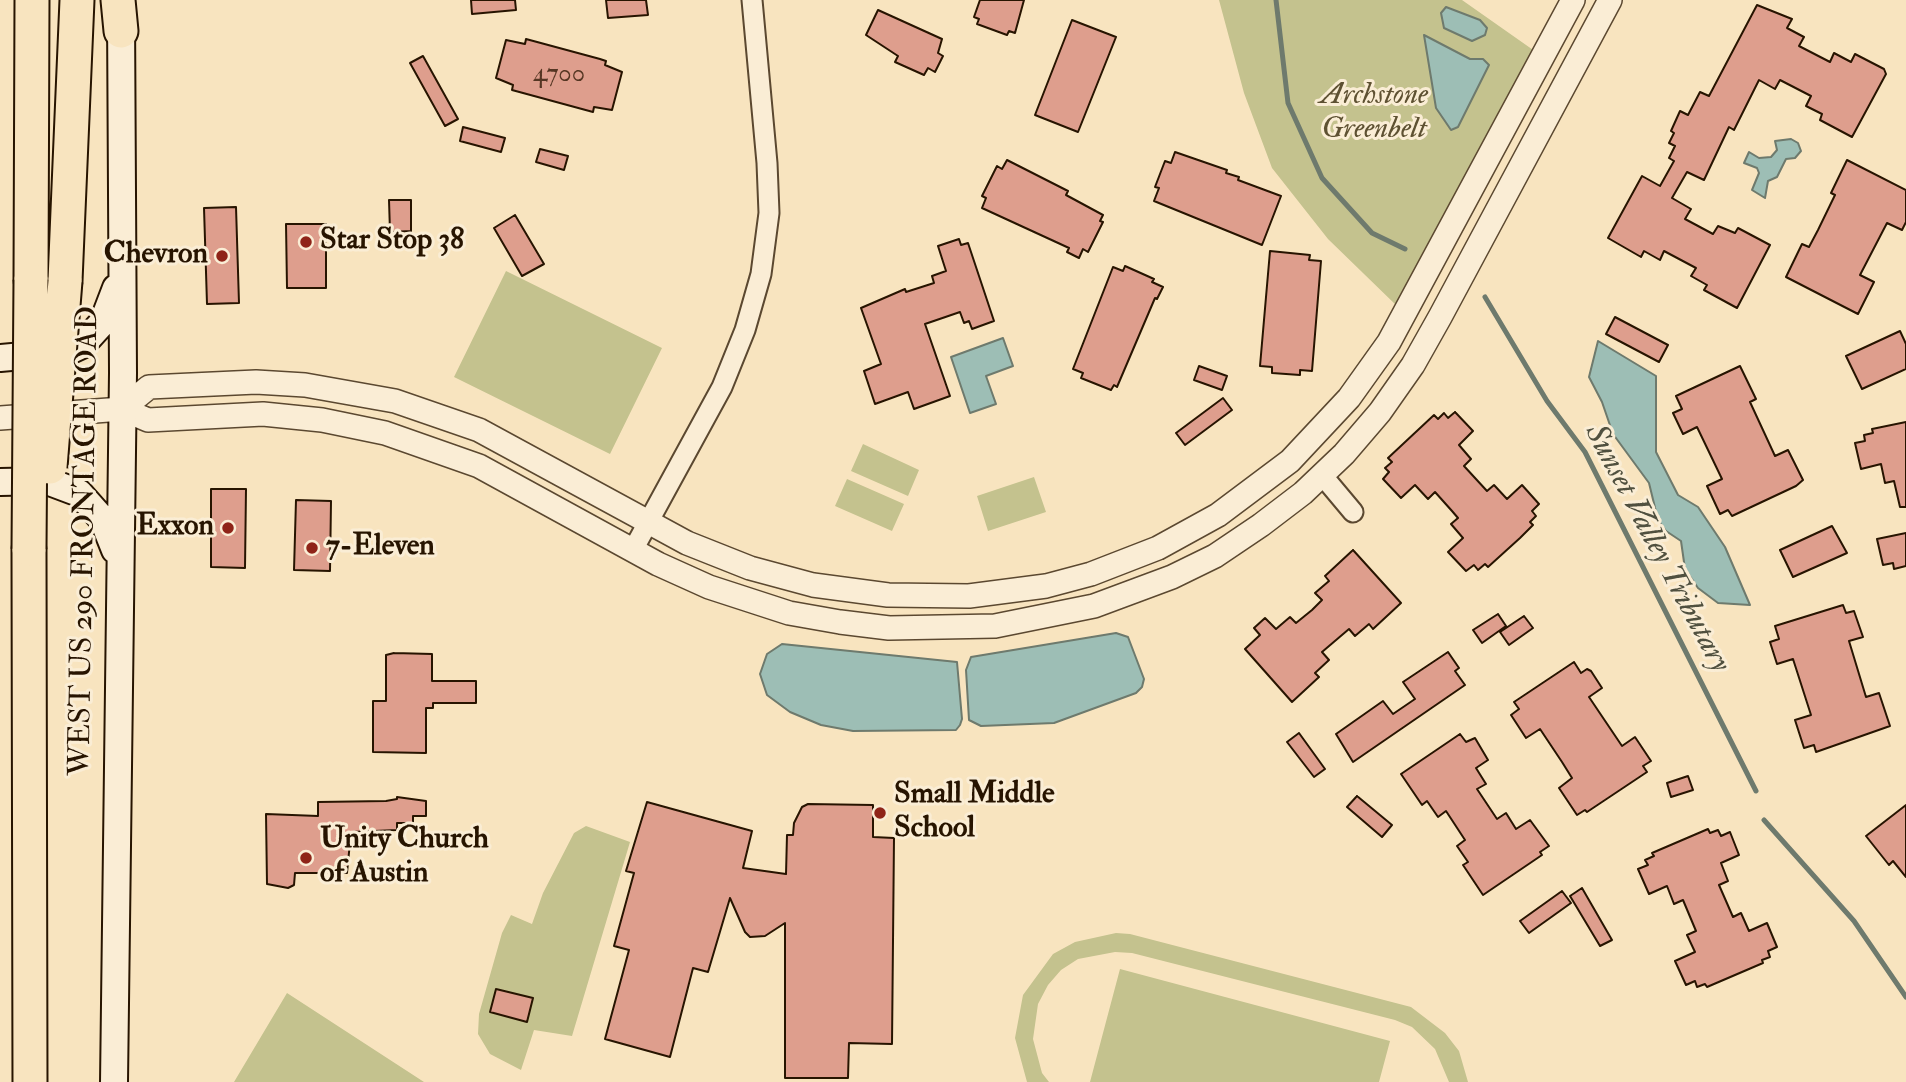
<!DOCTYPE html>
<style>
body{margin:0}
canvas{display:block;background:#f8e4bf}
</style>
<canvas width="1906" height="1082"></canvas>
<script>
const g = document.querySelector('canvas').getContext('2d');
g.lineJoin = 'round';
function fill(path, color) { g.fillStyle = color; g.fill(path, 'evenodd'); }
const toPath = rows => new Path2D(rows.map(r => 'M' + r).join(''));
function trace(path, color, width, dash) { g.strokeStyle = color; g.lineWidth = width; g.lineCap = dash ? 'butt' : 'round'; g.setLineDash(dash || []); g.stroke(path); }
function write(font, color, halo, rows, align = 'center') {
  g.font = font + ' "IM FELL Double Pica",serif'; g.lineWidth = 6; g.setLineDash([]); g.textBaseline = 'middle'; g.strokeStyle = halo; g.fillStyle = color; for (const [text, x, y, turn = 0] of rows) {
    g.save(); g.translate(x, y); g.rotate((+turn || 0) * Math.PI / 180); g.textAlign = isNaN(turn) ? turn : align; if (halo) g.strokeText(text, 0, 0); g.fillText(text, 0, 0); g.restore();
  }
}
fill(toPath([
 [1219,0,1462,0,1536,52,1398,307,1328,239,1272,168,1244,93],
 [506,271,662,348,610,454,454,377],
 [863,444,919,470,908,496,851,471],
 [1034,477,1046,512,988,531,977,496],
 [847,479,904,504,892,531,835,506],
 [586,826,630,842,572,1036,534,1030,521,1070,490,1054,478,1034,479,1014,502,933,511,915,532,924,543,893,574,833],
 [1116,933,1130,934,1411,1007,1445,1033,1459,1051,1468,1082,1449,1082,1435,1049,1412,1027,1395,1020,1132,953,1115,952,1078,959,1061,970,1048,985,1038,1004,1033,1039,1042,1073,1049,1082,1027,1082,1015,1038,1023,995,1053,954,1075,942],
 [1120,969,1390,1041,1379,1082,1090,1082],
 [287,993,424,1082,234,1082]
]), '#c4c28e');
const water = toPath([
 [1446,7,1480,20,1487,28,1485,35,1472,41,1444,28,1441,13,1446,7],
 [1424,35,1470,59,1483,59,1489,65,1458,127,1451,130,1436,108,1424,35],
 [1791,139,1798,143,1801,151,1795,158,1786,159,1777,177,1768,181,1765,198,1752,190,1759,173,1757,168,1744,163,1749,152,1759,158,1771,157,1777,150,1775,141,1791,139],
 [1003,338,1013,366,986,376,996,404,970,413,951,357,1003,338],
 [1598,341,1656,376,1656,452,1678,495,1698,507,1725,547,1750,605,1718,603,1698,588,1685,569,1681,541,1666,531,1658,520,1649,483,1613,434,1602,402,1589,377,1598,341],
 [1116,633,1128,637,1144,679,1142,687,1136,693,1054,723,981,726,969,720,966,670,971,657,1116,633],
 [782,644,957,662,962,719,960,725,956,730,853,731,821,725,790,712,767,695,760,674,767,654,782,644]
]);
fill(water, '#9dbeb5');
trace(water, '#6e7a6d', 2);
trace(toPath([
 [1276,0,1288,103,1322,178,1372,233,1405,249],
 [1485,297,1547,401,1585,452,1756,791],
 [1764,820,1854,921,1906,997]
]), '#6e7a6d', 5);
const building = toPath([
 [471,0,515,0,516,10,472,14,471,0],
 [606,0,646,0,648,15,608,18,606,0],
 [980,0,1024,0,1015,33,1009,31,1007,35,977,24,979,19,974,17,980,0],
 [1757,5,1792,19,1787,28,1804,37,1799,46,1830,62,1834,53,1851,62,1855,54,1884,69,1886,74,1852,137,1820,120,1822,114,1806,106,1811,96,1780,80,1775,89,1759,80,1734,130,1729,127,1704,180,1687,172,1672,198,1691,209,1685,219,1713,234,1718,226,1735,233,1738,228,1770,245,1737,308,1704,290,1707,285,1691,276,1696,268,1664,251,1660,260,1644,251,1641,257,1608,238,1642,176,1660,186,1674,161,1669,158,1675,146,1669,143,1674,133,1671,131,1680,111,1688,115,1700,92,1709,96,1757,5],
 [878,10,942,39,938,53,943,56,935,72,928,68,924,75,895,62,898,56,866,35,878,10],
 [1072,20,1116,37,1078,132,1035,115,1072,20],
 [526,39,600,59,606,61,605,65,622,72,612,110,594,107,593,112,512,90,513,85,496,78,506,40,525,44,526,39],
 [423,56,458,119,445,126,410,63,423,56],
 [463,127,505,138,501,152,460,141,463,127],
 [540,149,568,156,564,170,536,162,540,149],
 [1175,152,1227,170,1226,173,1239,177,1238,180,1281,196,1262,245,1154,201,1159,188,1155,187,1165,161,1171,163,1175,152],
 [1007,160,1068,191,1066,195,1103,215,1100,221,1103,222,1088,252,1083,249,1079,258,1067,252,1069,248,982,208,986,198,982,196,997,166,1002,169,1007,160],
 [1847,160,1906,190,1906,222,1902,230,1887,223,1860,275,1874,282,1858,314,1786,277,1802,244,1809,247,1818,230,1835,195,1831,193,1847,160],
 [389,200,411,200,411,231,390,232,389,200],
 [236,207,239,303,207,304,204,208,236,207],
 [515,215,544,264,522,276,494,228,515,215],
 [286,224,326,224,326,288,287,288,286,224],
 [959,239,961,245,968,243,994,321,972,329,969,321,964,323,960,312,925,324,950,396,914,409,908,392,875,404,864,371,881,364,861,308,905,289,906,292,934,283,932,276,946,271,938,246,959,239],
 [1270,251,1310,255,1309,260,1321,261,1312,371,1300,370,1300,375,1272,373,1272,367,1260,366,1270,251],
 [1125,266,1154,279,1152,282,1163,287,1157,299,1155,298,1117,387,1114,385,1111,390,1081,378,1083,373,1073,369,1113,267,1123,271,1125,266],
 [1615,317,1668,345,1659,362,1606,334,1615,317],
 [1900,331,1906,344,1906,369,1862,389,1846,356,1900,331],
 [1199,366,1227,376,1222,390,1194,380,1199,366],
 [1740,366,1756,399,1750,402,1775,456,1788,450,1803,480,1796,486,1732,516,1728,510,1720,514,1707,486,1722,479,1697,427,1683,434,1673,413,1682,409,1676,396,1740,366],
 [1223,398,1232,410,1185,445,1176,433,1223,398],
 [1455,412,1473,431,1459,445,1471,459,1464,466,1487,491,1494,485,1507,499,1522,485,1539,504,1532,511,1536,516,1530,522,1533,525,1520,538,1488,567,1485,564,1478,570,1474,565,1466,571,1448,552,1463,538,1451,524,1458,518,1452,511,1435,492,1428,499,1415,485,1401,498,1383,479,1389,472,1385,468,1392,462,1388,458,1434,415,1438,419,1444,413,1448,418,1455,412],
 [1906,422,1906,507,1900,507,1894,481,1885,483,1881,464,1861,469,1855,443,1865,441,1864,435,1873,433,1872,429,1906,422],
 [211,489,246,489,245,568,211,567,211,489],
 [296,500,331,501,330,571,294,570,296,500],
 [1832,526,1847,553,1793,577,1780,550,1832,526],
 [1906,533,1906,566,1894,569,1893,563,1883,565,1877,539,1906,533],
 [1353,550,1401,603,1373,629,1369,624,1355,636,1349,629,1322,652,1329,660,1315,673,1319,677,1292,702,1245,649,1260,635,1254,628,1265,618,1276,629,1290,617,1296,623,1312,610,1322,600,1315,593,1329,581,1325,576,1353,550],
 [1843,605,1846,613,1854,611,1863,637,1849,641,1866,697,1879,693,1890,726,1816,752,1814,745,1804,748,1795,720,1811,715,1793,659,1777,664,1770,642,1779,639,1775,626,1843,605],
 [1498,614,1506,626,1482,643,1473,630,1498,614],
 [1524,616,1533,628,1509,645,1500,632,1524,616],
 [1448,652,1459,668,1455,671,1465,685,1353,762,1336,734,1383,701,1393,714,1415,699,1403,682,1448,652],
 [394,653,432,654,432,681,476,681,476,703,433,703,433,708,426,708,426,753,373,752,373,701,386,701,386,655,394,653],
 [1574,662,1581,673,1587,669,1591,671,1602,688,1589,697,1622,746,1635,737,1651,761,1643,766,1647,772,1587,812,1585,810,1577,815,1559,788,1572,778,1562,762,1540,729,1526,738,1511,715,1519,709,1514,702,1574,662],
 [1299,733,1325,769,1314,777,1287,742,1299,733],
 [1460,734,1466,742,1475,738,1488,760,1476,768,1486,784,1477,789,1497,819,1506,813,1516,829,1530,820,1549,846,1540,852,1542,855,1483,895,1463,865,1468,862,1457,846,1465,840,1446,811,1438,817,1427,801,1422,805,1401,774,1460,734],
 [1688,776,1693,790,1671,797,1667,783,1688,776],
 [1357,796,1392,825,1382,837,1347,807,1357,796],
 [397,797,426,801,426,816,413,816,413,823,397,823,397,830,351,832,347,873,295,873,294,885,288,888,267,884,266,814,318,816,318,802,386,801,397,799,397,797],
 [647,802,752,831,743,868,786,874,787,835,793,835,794,823,802,807,808,804,873,805,873,837,894,838,892,1044,849,1043,848,1078,785,1078,785,923,765,936,750,937,745,932,730,898,708,972,693,968,670,1057,605,1039,629,950,614,946,634,873,626,871,647,802],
 [1906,805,1906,877,1893,861,1889,865,1866,836,1906,805],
 [1708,829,1710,833,1718,830,1721,836,1730,832,1739,855,1721,863,1728,881,1719,885,1733,917,1741,913,1749,931,1767,923,1777,947,1768,951,1770,957,1762,960,1763,963,1707,987,1705,984,1697,987,1695,981,1686,985,1675,961,1695,952,1687,935,1696,931,1683,900,1674,904,1667,886,1649,894,1638,869,1648,865,1645,860,1654,856,1652,853,1708,829],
 [1582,888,1612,940,1600,946,1570,896,1582,888],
 [1562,891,1571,903,1529,933,1520,921,1562,891],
 [496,989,533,998,527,1022,490,1012,496,989]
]);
fill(building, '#de9e8d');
trace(building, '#271400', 2);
const minor = toPath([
 [1322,475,1353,512],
 [633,550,722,387,745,330,761,274,769,213,767,163,752,0]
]);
const tertiary = toPath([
 [122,409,149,387,256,382,305,385,395,401,479,430,687,543,750,568,813,585,888,595,969,596,1046,586,1091,574,1158,548,1218,515,1290,461,1349,398,1389,342,1573,0],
 [0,418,122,409,148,420,263,414,322,420,385,433,479,466,658,564,709,587,789,613,840,622,889,628,995,626,1094,606,1172,577,1215,556,1261,525,1303,493,1344,454,1380,412,1413,365,1440,317,1610,0]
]);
const secondary = toPath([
 [0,358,67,352,82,345,103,322,116,288],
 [0,482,47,481,79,493,103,520,115,550],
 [114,1082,123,373,121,13]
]);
const motorway = toPath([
 [118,0,121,31],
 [31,280,32,0],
 [65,281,77,0],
 [29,549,30,1082]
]);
trace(minor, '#5b4830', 23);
trace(tertiary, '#5b4830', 26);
trace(secondary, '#271400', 30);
trace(motorway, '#271400', 37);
trace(minor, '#faedd5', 19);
trace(tertiary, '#faedd5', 23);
trace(secondary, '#faedd5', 26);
trace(motorway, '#f8e4bf', 33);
const motorwayBridge = toPath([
 [50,467,65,281],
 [29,549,31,280]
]);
trace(motorwayBridge, '#271400', 37, []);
trace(motorwayBridge, '#f8e4bf', 33);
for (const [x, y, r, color] of [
 [306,242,7,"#8f2418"],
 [222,256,7,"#8f2418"],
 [228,528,7,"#8f2418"],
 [312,548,7,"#8f2418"],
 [880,813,7,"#8f2418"],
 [306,858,7,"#8f2418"]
]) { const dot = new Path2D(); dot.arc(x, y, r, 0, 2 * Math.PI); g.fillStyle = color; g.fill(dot); trace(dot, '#faedd5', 2.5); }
write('26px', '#553623', null, [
 ["4700",559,75]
]);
write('italic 30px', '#5e5132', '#faedd5', [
 ["Archstone",1374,97],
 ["Greenbelt",1374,131]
]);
write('bold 30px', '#271400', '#faedd5', [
 ["Star Stop 38",320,242],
 ["Chevron",208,256,"right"],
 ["Exxon",214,528,"right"],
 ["7-Eleven",326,548],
 ["Small Middle",894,796],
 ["School",894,830],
 ["Unity Church",320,841],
 ["of Austin",320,875]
], 'left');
write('30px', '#271400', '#faedd5', [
 ["WEST US 290 FRONTAGE ROAD",86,541,-89]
]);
write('italic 32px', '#50503f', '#faedd5', [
 ["Sunset Valley Tributary",1656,549,62]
]);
</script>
